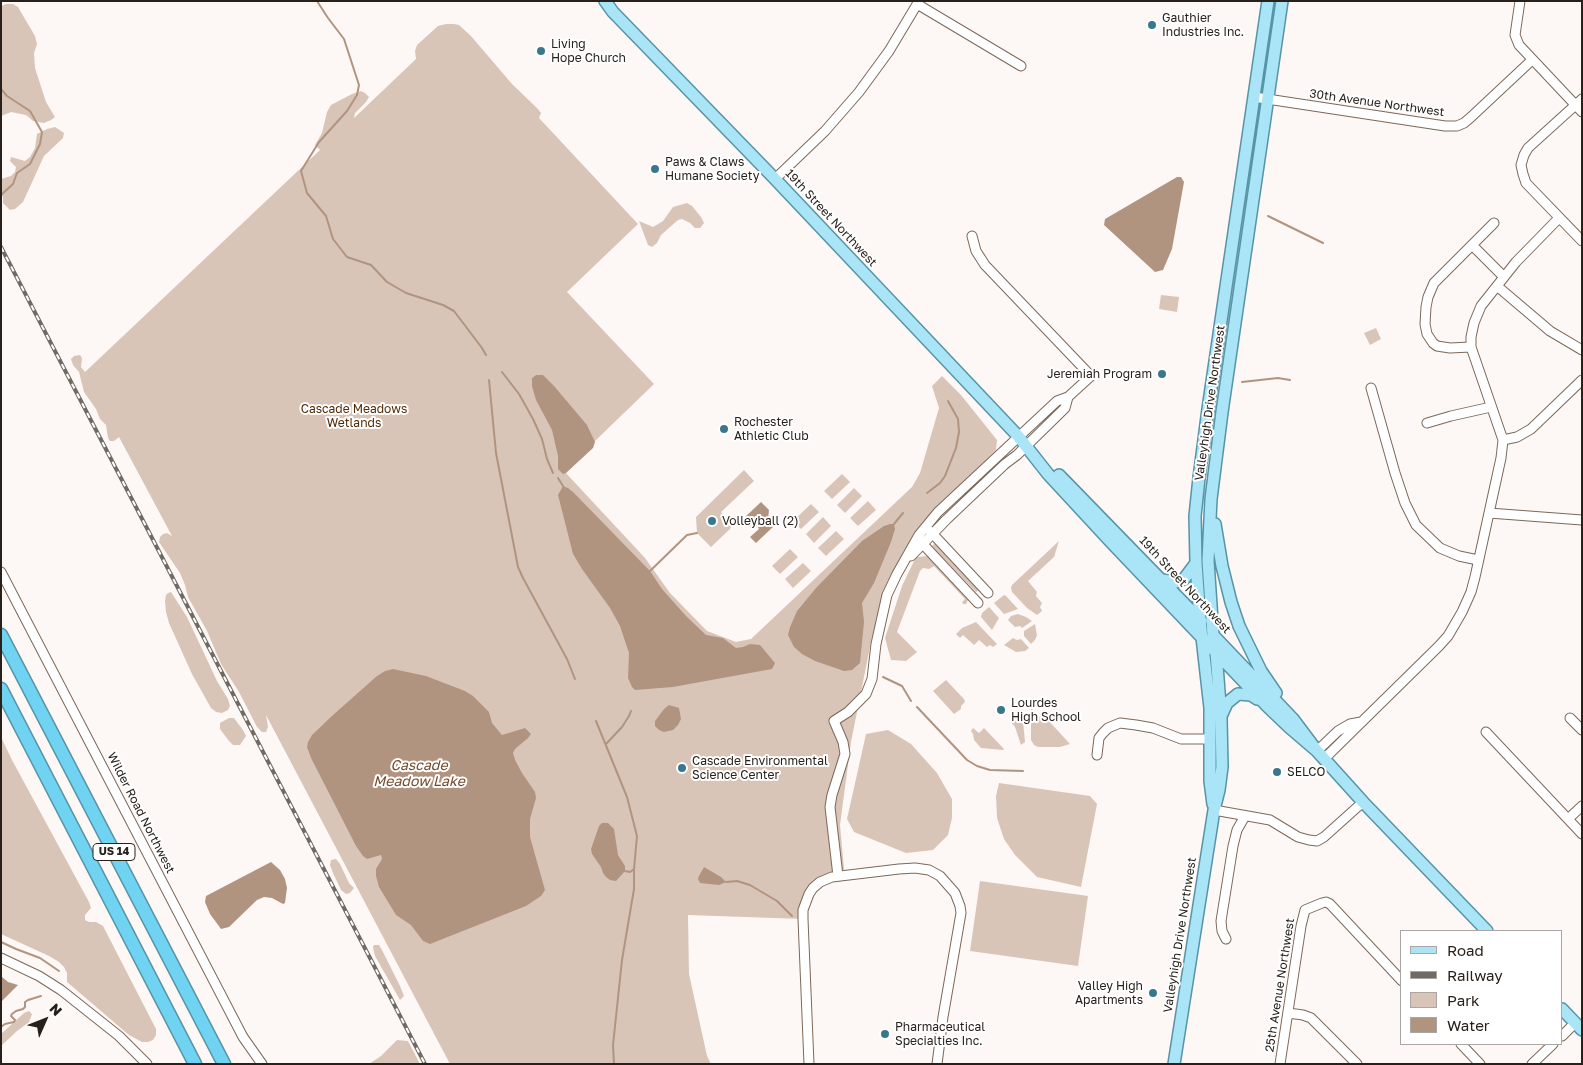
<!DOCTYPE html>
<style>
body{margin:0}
#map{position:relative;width:1583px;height:1065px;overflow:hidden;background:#fdf8f5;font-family:"Golos Text",sans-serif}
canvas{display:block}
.frame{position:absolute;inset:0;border:2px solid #28201a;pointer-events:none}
.legend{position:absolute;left:1400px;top:930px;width:162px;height:115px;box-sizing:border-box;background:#fff;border:1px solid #a9a6a3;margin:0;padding:6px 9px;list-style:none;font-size:15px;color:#28201a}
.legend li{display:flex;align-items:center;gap:10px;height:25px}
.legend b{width:25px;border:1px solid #a9a6a3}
.north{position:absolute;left:20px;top:995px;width:50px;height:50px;-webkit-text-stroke:4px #fff;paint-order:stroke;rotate:46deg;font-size:14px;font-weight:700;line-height:20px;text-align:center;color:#28201a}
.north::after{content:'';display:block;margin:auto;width:18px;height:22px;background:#28201a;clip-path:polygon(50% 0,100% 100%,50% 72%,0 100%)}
</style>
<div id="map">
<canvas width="1583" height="1065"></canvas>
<div class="frame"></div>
<ul class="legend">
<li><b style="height:6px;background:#aae5f7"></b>Road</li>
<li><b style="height:6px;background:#706964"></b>Railway</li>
<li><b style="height:14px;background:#d9c5b7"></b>Park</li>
<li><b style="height:14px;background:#b19480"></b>Water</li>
</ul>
<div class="north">N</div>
</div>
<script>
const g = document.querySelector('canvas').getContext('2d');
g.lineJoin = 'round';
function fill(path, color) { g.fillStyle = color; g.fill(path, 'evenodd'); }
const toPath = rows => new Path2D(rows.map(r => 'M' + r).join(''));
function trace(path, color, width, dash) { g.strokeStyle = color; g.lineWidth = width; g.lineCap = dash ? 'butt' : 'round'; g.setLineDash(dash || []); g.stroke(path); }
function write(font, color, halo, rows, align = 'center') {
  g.font = font + ' "Golos Text",sans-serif'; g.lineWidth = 4; g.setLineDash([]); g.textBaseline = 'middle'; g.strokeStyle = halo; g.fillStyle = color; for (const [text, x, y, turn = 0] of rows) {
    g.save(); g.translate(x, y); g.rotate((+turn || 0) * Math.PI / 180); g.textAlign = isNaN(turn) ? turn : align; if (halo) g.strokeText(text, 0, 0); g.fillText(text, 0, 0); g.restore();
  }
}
fill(toPath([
 [6,4,13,4,18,7,35,36,37,44,34,53,35,68,46,102,55,117,51,120,44,123,33,121,26,115,11,112,1,116,1,6],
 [446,24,454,24,459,25,471,36,512,84,538,109,541,113,539,118,638,224,567,292,654,384,564,471,645,558,670,593,707,631,736,642,751,639,912,487,920,473,939,408,932,386,942,376,961,395,997,440,996,450,913,535,887,586,872,637,851,742,840,825,844,869,838,876,816,885,803,919,688,915,689,974,707,1056,711,1064,450,1064,266,715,268,727,266,732,262,732,257,727,239,692,221,664,207,631,188,597,185,585,180,573,159,542,160,537,163,534,167,533,172,536,119,437,114,441,110,441,108,438,106,425,100,419,96,409,84,392,79,372,73,365,71,359,74,356,80,355,82,358,81,367,85,372,320,150,315,145,322,133,327,112,331,105,352,94,361,91,365,93,369,97,366,102,355,113,354,118,416,59,415,51,417,45,438,26],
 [55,127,64,133,63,138,44,156,23,202,15,209,10,210,3,203,3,197,1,195,1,179,11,176,15,172,16,167,10,161,11,157,25,161,30,157,35,148,37,134,47,129],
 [687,203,692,206,701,217,704,223,700,228,695,228,690,223,682,219,678,220,661,235,657,243,652,247,648,245,639,221,653,227,663,221,673,207],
 [1161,295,1179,297,1177,312,1159,309],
 [1376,328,1381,339,1370,345,1364,333],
 [744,470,754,481,721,512,732,525,730,529,711,547,697,533,696,517],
 [842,474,850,482,832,499,824,491],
 [854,488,862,496,845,513,837,505],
 [868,501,876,510,858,526,850,518],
 [811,504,819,512,801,529,793,521],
 [823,517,831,526,814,543,806,534],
 [836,531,844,539,826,556,818,548],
 [1059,541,1054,557,1028,581,1037,592,1036,596,1042,603,1040,607,1042,611,1037,615,1027,608,1012,592,1011,588,1012,585],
 [935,543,979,590,976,592,932,546],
 [790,549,798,557,780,574,772,566],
 [929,556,967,596,968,600,966,604,963,604,962,602,965,599,934,566,929,569,923,568,920,571,897,632,917,652,906,661,891,660,885,638,902,586,916,557],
 [803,563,811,571,793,588,785,579],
 [171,592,187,617,217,681,228,699,230,706,228,710,222,713,216,712,211,708,192,674,169,623,166,612,165,601,166,595,168,593],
 [1004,595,1006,596,1018,609,1004,614,994,603],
 [989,607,999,618,992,630,981,617,982,613],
 [1018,614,1026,617,1032,621,1022,628,1020,626,1015,627,1008,620,1011,616],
 [976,622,997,644,993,647,990,645,987,647,979,640,974,645,963,635,960,638,956,634,962,628],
 [1035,624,1037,635,1035,640,1031,644,1024,636,1024,631],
 [1013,638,1017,640,1021,639,1029,648,1025,651,1016,652,1004,645],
 [946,680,964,699,965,702,961,706,961,709,954,714,933,691],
 [1031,702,1034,705,1032,709,1044,722,1047,719,1070,744,1060,747,1038,747,1034,745,1031,740],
 [229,718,234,718,243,730,246,736,240,745,233,745,229,741,220,729,220,723],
 [1011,720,1023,721,1025,742,1021,745,1015,727,1011,722],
 [973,728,979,733,984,728,1004,749,1003,750,981,748,974,740,973,734,971,731],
 [888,730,911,744,937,773,952,799,952,818,948,835,933,850,906,853,854,832,847,819,866,734],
 [1,737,12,760,89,902,91,908,85,915,85,920,89,922,96,922,103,926,156,1029,156,1035,153,1040,148,1042,142,1042,129,1035,67,982,67,973,64,967,59,962,49,956,1,934],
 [999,783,1090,796,1097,804,1081,887,1037,877,1015,855,1004,839,997,818,996,796],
 [336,859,340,864,349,883,354,888,350,893,346,894,341,890,333,873,330,865,331,860],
 [980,881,1088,896,1078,966,970,951],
 [374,945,379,945,382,950,400,986,404,996,400,1000,375,956,373,947],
 [29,1011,32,1014,29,1022,17,1031,1,1046,1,1034,24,1013],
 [397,1040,408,1041,420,1064,369,1064,381,1056]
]), '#d9c5b7');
fill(toPath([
 [1177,177,1181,177,1184,182,1172,249,1163,270,1155,272,1104,225,1105,219],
 [536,375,543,375,554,386,587,425,595,442,593,448,566,473,563,474,558,469,558,456,552,430,536,400,532,386,532,378],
 [563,486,568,488,574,493,650,571,662,589,686,616,706,635,723,638,736,648,743,647,750,644,760,645,775,663,772,669,673,687,635,690,632,687,628,678,629,653,620,626,610,608,582,569,573,554,558,495],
 [761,502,769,510,768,520,774,526,756,543,750,537,759,529,757,526,751,528,743,519],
 [890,524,894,524,895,529,891,542,874,583,862,603,864,622,860,663,852,670,844,671,815,661,802,654,794,647,788,635,790,627,797,611,816,588,862,541,884,526],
 [393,669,426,676,465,691,473,696,489,712,492,723,502,735,525,728,531,734,528,738,515,749,513,753,515,760,522,773,535,792,536,798,530,819,530,837,545,890,541,896,526,906,430,944,423,941,411,925,396,915,379,887,376,876,376,869,382,859,381,855,367,859,363,856,356,846,311,758,307,747,308,742,312,735,333,715,377,676,385,671],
 [669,705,679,708,681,719,678,725,673,730,664,732,659,730,655,726,655,721,664,709],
 [602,823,608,823,614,829,618,855,625,866,625,871,616,881,610,880,606,877,603,873,601,867,592,854,591,849,599,826],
 [271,862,280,870,285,879,287,888,285,903,283,904,272,898,264,897,257,900,229,927,221,929,210,914,205,902,206,896],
 [704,867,721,877,726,882,719,885,700,883,698,879,699,876],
 [1,976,8,982,18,985,1,1002]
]), '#b19480');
trace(toPath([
 [317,1,328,18,344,39,359,85,357,95,347,111,319,142,301,171,307,193,326,216,333,239,347,257,371,265,387,282,406,293,443,305,454,311,482,348,486,355],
 [1,89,7,96,30,111,42,132,40,144,30,164,17,173,13,184,1,195],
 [1268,216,1323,243],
 [502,372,519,394,533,419,542,439,547,459,553,473],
 [489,380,496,453,518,567,523,578,567,659,575,679],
 [1242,382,1278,378,1290,380],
 [558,478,563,486],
 [927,493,940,483,945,476,956,448,959,432,958,419,948,401],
 [894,524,903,513],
 [650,571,687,535,697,533],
 [883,677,902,686,911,701],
 [917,707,967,760,977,766,990,770,1023,771],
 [596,721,627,797,637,836,634,869,634,889,622,960,613,1045,614,1064],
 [606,744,622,727,629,716,631,711],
 [625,871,630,872,634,869],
 [726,882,737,881,750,885,777,901,792,916],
 [1,942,16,949,40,958,59,971],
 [1,1027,5,1024,14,1022,15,1020,11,1016,12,1014,16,1011,23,1009,25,1007,25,1002,28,1000,41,996]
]), '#b19480', 2);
const minor = toPath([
 [1520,1,1515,35,1519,45,1582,112],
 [917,4,1021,66],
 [1254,97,1445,126,1457,126,1464,123,1470,118,1532,60],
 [1582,99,1528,148,1524,155,1521,165,1523,174,1526,183,1582,241],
 [775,179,825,131,859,92,889,51,919,1],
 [1472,245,1504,277],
 [1497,286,1550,331,1582,350],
 [1471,347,1450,348,1437,346,1433,343,1427,334,1425,324,1426,307,1428,297,1434,283,1494,223],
 [1371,388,1395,473,1405,503,1416,525,1440,548,1459,556,1478,560],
 [1427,423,1451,416,1491,407],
 [1503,440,1517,437,1531,429,1582,380],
 [1489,513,1582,520],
 [930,531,988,593],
 [919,540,978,603],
 [911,556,947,519,1005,464,1017,455,1065,408,1068,397],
 [1,572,243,1037,262,1064],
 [1570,718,1582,730],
 [1486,732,1582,834],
 [1317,751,1338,731,1350,724,1361,722],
 [1097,755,1099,738,1103,733,1108,728,1120,723,1136,725,1153,728,1181,739,1210,739],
 [1324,759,1439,646,1448,636,1462,612,1471,592,1475,577,1501,458,1503,440,1471,347,1471,337,1474,323,1481,306,1516,262,1559,218],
 [1214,810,1270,820,1298,837,1309,840,1317,841,1324,837,1363,802],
 [1568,819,1582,806],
 [838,876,830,807,832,795,845,754,843,742,834,721,848,712,866,694,872,679,876,644,887,595,897,574,919,535,938,512,1057,401,1068,397,1091,376,985,265,976,251,972,236],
 [1226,939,1222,931,1221,921,1233,846,1237,830,1245,816],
 [1,958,39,976,61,990,119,1036,147,1064],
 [1288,1013,1303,1015,1311,1018,1357,1064],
 [1562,1036,1575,1023],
 [1461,1044,1480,1064],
 [809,1064,803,919,803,910,809,894,813,888,820,882,832,877,899,869,915,868,929,870,940,876,955,893,960,906,961,913,943,1017,937,1064],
 [1280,1064,1301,926,1305,910,1322,903,1326,902,1330,904,1402,981],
 [1532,1064,1553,1044]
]);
const major = toPath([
 [605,1,613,12,775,179,1018,436,1048,474,1110,541,1267,706,1289,727,1317,751],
 [1059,475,1201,621],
 [1215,524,1222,566,1231,602,1239,626,1261,671,1276,693],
 [1162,580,1176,582,1184,579,1196,563],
 [1213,635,1293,719,1317,751,1363,802,1487,931],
 [1222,714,1227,703,1238,694,1251,695,1257,699],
 [1213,804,1210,781,1210,708,1200,620,1196,563,1195,516,1199,478,1208,409,1268,1],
 [1562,1009,1582,1030],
 [1174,1064,1214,810,1219,790,1222,767,1221,718,1216,652,1213,635,1208,561,1211,499,1222,412,1282,1]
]);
const highway = toPath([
 [1,635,224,1064],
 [1,689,195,1064]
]);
trace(minor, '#7c685a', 11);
trace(major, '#5794a6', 14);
trace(highway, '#5794a6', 15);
trace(minor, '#fff', 9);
trace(major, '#aae5f7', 11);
trace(highway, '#71d3f2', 12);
const rail = toPath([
 [1,247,425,1064]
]);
trace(rail, '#706964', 4);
trace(rail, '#fff', 2, [5.5]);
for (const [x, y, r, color] of [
 [1152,25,5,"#39788c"],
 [541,51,5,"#39788c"],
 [655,169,5,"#39788c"],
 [1162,374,5,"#39788c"],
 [724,429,5,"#39788c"],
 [712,521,5,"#39788c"],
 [1001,710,5,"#39788c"],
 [682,768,5,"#39788c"],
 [1277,772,5,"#39788c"],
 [1153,993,5,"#39788c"],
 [885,1034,5,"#39788c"]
]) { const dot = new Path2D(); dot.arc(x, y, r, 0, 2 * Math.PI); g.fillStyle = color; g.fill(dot); trace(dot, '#fff', 2); }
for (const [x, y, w] of [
 [114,852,42]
]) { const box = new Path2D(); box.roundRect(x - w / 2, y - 8.5, w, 17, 4); g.fillStyle = '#fff'; g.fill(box); trace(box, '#28201a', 1); }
write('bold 11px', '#28201a', null, [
 ["US 14",114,852]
]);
write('12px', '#28201a', '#fff', [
 ["Gauthier",1162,18],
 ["Industries Inc.",1162,32],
 ["Living",551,44],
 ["Hope Church",551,58],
 ["Paws & Claws",665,162],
 ["Humane Society",665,176],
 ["Jeremiah Program",1152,374,"right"],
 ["Rochester",734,422],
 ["Athletic Club",734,436],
 ["Volleyball (2)",722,521],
 ["Lourdes",1011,703],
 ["High School",1011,717],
 ["Cascade Environmental",692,761],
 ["Science Center",692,775],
 ["SELCO",1287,772],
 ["Valley High",1143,986,"right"],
 ["Apartments",1143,1000,"right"],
 ["Pharmaceutical",895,1027],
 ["Specialties Inc.",895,1041]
], 'left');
write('12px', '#28201a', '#fff', [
 ["30th Avenue Northwest",1377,103,8],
 ["19th Street Northwest",831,218,47],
 ["Valleyhigh Drive Northwest",1210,403,-82],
 ["19th Street Northwest",1185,585,47],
 ["Wilder Road Northwest",141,813,63],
 ["Valleyhigh Drive Northwest",1180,935,-81],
 ["25th Avenue Northwest",1280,985,-81]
]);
write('12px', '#522a06', '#fff', [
 ["Cascade Meadows",354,409],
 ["Wetlands",354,423]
]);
write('italic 14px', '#754a2a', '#fff', [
 ["Cascade",419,766],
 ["Meadow Lake",419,782]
]);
</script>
